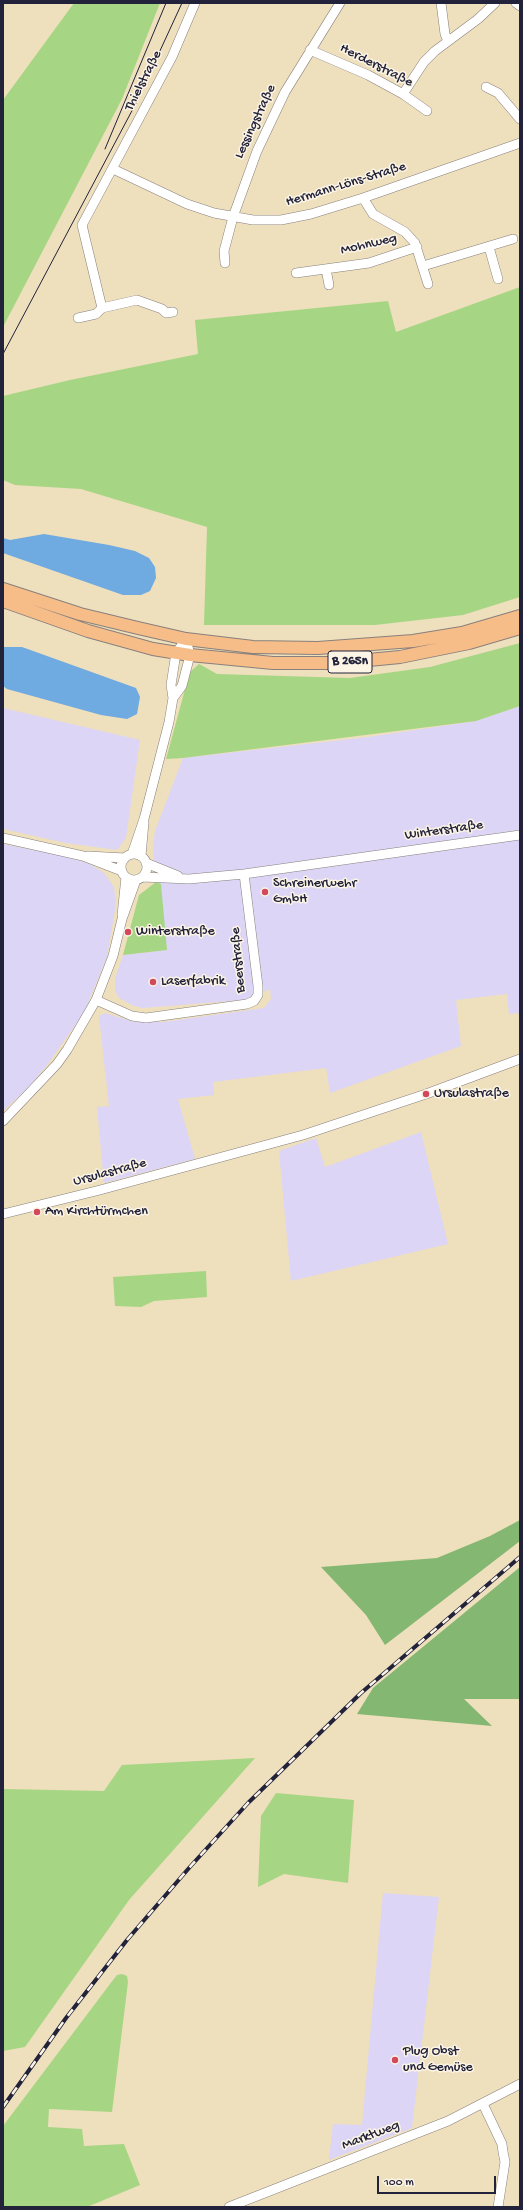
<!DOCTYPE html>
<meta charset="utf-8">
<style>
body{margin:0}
#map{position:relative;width:523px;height:2210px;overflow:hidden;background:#eedfbd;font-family:"Gochi Hand",sans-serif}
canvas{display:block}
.frame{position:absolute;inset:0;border:4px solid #22223b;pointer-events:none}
.scale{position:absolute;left:377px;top:2176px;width:119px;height:18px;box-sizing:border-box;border:2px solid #22223b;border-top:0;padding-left:5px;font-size:12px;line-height:14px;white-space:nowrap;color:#22223b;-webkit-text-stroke:3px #fcf5e5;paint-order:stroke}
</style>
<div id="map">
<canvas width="523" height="2210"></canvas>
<div class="frame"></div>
<div class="scale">100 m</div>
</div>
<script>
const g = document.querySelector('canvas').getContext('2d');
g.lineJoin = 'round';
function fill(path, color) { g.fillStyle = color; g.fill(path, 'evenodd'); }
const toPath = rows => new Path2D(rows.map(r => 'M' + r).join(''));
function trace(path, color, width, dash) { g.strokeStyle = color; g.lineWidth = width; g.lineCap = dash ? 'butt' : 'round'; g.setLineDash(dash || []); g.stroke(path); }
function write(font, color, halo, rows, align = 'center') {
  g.font = font + ' "Gochi Hand",sans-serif'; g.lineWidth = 3; g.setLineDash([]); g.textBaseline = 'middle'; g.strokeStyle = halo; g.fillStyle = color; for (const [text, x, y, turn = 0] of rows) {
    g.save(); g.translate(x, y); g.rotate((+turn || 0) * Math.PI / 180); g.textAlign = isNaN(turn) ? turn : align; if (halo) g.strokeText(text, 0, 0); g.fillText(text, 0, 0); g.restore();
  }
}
fill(toPath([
 [520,706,520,1013,509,1014,507,994,456,1000,461,1046,330,1093,326,1068,213,1082,214,1095,178,1099,195,1159,104,1183,97,1107,109,1106,99,1016,105,1013,135,1022,163,1022,264,1008,271,999,270,989,244,1000,143,1008,134,1006,119,998,115,990,115,979,123,955,167,950,156,882,153,848,155,831,183,758,368,737,476,721],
 [3,708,140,740,126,838,117,850,66,843,3,829],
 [3,844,65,856,90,864,104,873,114,887,116,904,107,957,84,1013,47,1065,29,1087,3,1111],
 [421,1132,448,1244,291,1281,279,1151,316,1138,325,1167],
 [383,1893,439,1897,412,2128,329,2160,333,2124,362,2125]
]), '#dcd5f6');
fill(toPath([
 [74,3,160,3,122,99,3,327,3,100],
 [520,287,520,597,463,615,375,625,204,625,207,527,81,489,15,485,3,480,3,396,70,380,198,354,195,320,388,301,396,332],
 [520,643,520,706,476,721,183,758,166,759,187,682,191,671,199,664,217,674,350,678,430,667],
 [156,882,161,884,167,950,123,955,139,895],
 [206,1271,207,1297,154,1301,141,1307,115,1306,113,1277],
 [255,1758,129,1900,25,2047,3,2051,3,1789,104,1791,122,1765],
 [276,1793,354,1800,348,1883,284,1874,258,1887,261,1816],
 [122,1974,127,1976,128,1982,112,2112,49,2109,48,2127,82,2129,84,2146,124,2144,140,2185,87,2207,3,2207,3,2126,110,1984,117,1975]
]), '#a6d684');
fill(toPath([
 [520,1520,520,1541,385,1645,366,1615,321,1567,437,1558,490,1536],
 [520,1567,520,1699,464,1699,492,1726,357,1714,373,1688]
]), '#84b772');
fill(toPath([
 [44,534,109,545,135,551,149,558,155,567,156,578,150,591,141,595,123,595,3,553,3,538,10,540],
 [3,647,22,647,136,688,140,697,137,714,127,719,101,715,7,689,3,686]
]), '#6faae0');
const minor = toPath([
 [441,3,445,34,448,41],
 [516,3,520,6],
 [310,50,368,75,403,94,427,111],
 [486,87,498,93,520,119],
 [403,94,424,62,435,51,478,19,495,3],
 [113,169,187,204,214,213,253,220,281,220,311,214,363,198,520,143],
 [363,198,373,214,405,232,415,243,428,284],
 [489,247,498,279],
 [225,263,224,251,233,217,257,151,285,92,340,3],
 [423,266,513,239],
 [326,269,329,285],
 [296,273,369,263,417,247],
 [102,308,82,225,172,57,195,3],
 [78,318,96,314,102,308,137,300,162,309,166,313,173,312],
 [173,698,182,686,190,655,186,639],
 [3,838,83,856,122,871],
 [132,854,144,819,169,722,173,698,171,685,176,653,186,639],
 '121 867a13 13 0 1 1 26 0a13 13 0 1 1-26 0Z',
 [88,856,125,858],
 [141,856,144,822],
 [146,863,178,876],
 [142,877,189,879,244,874,520,835],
 [122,915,126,877],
 [96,1000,132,1016,146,1018,247,1004,254,1001,258,995,258,986,244,874],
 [3,1121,57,1064,67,1050,96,1000,113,956,122,919,136,880],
 [3,1214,100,1190,303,1135,426,1094,520,1059],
 [483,2104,502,2144,503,2152,505,2162,498,2207],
 [229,2207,448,2121,520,2084]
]);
const major = toPath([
 [3,589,80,614,138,628,186,639,253,647,318,648,413,641,462,633,520,616],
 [3,601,88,631,153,649,190,655,273,663,337,663,400,657,469,643,520,628]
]);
trace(minor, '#88807c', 10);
trace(major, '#88807c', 14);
trace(minor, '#fff', 9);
trace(major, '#f7bd88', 12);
trace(toPath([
 [105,149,166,3],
 [3,354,135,105,182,3]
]), '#22223b', 1);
const rail = toPath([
 [3,2107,66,2018,127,1940,189,1868,248,1803,361,1693,520,1557]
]);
trace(rail, '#22223b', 4);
trace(rail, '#fcf5e5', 2.5, [8]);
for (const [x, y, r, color] of [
 [265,892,4,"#d1495b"],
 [128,932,4,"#d1495b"],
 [153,982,4,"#d1495b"],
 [426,1094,4,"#d1495b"],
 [37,1212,4,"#d1495b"],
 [395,2060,4,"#d1495b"]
]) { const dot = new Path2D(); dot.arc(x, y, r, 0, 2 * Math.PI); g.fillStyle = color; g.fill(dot); trace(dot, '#fcf5e5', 1.5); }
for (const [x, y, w] of [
 [350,662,44]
]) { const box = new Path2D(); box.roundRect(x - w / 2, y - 11, w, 22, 3); g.fillStyle = '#fcf5e5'; g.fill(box); trace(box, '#22223b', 1); }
write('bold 13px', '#22223b', null, [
 ["B 265n",350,662]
]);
write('14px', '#22223b', '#fcf5e5', [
 ["Herderstraße",376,66,27],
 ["Thielstraße",144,81,-63],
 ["Lessingstraße",256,122,-65],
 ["Hermann-Löns-Straße",346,185,-17],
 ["Mohnweg",369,245,-13],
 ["Winterstraße",444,831,-8],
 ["Beerstraße",239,960,-95],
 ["Ursulastraße",110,1173,-15],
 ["Marktweg",371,2136,-21]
]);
write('14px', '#22223b', '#fcf5e5', [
 ["Schreinerwehr",273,884],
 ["GmbH",273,900],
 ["Winterstraße",136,932],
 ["Laserfabrik",161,982],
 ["Ursulastraße",434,1094],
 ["Am Kirchtürmchen",45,1212],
 ["Plug Obst",403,2052],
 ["und Gemüse",403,2068]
], 'left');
</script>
